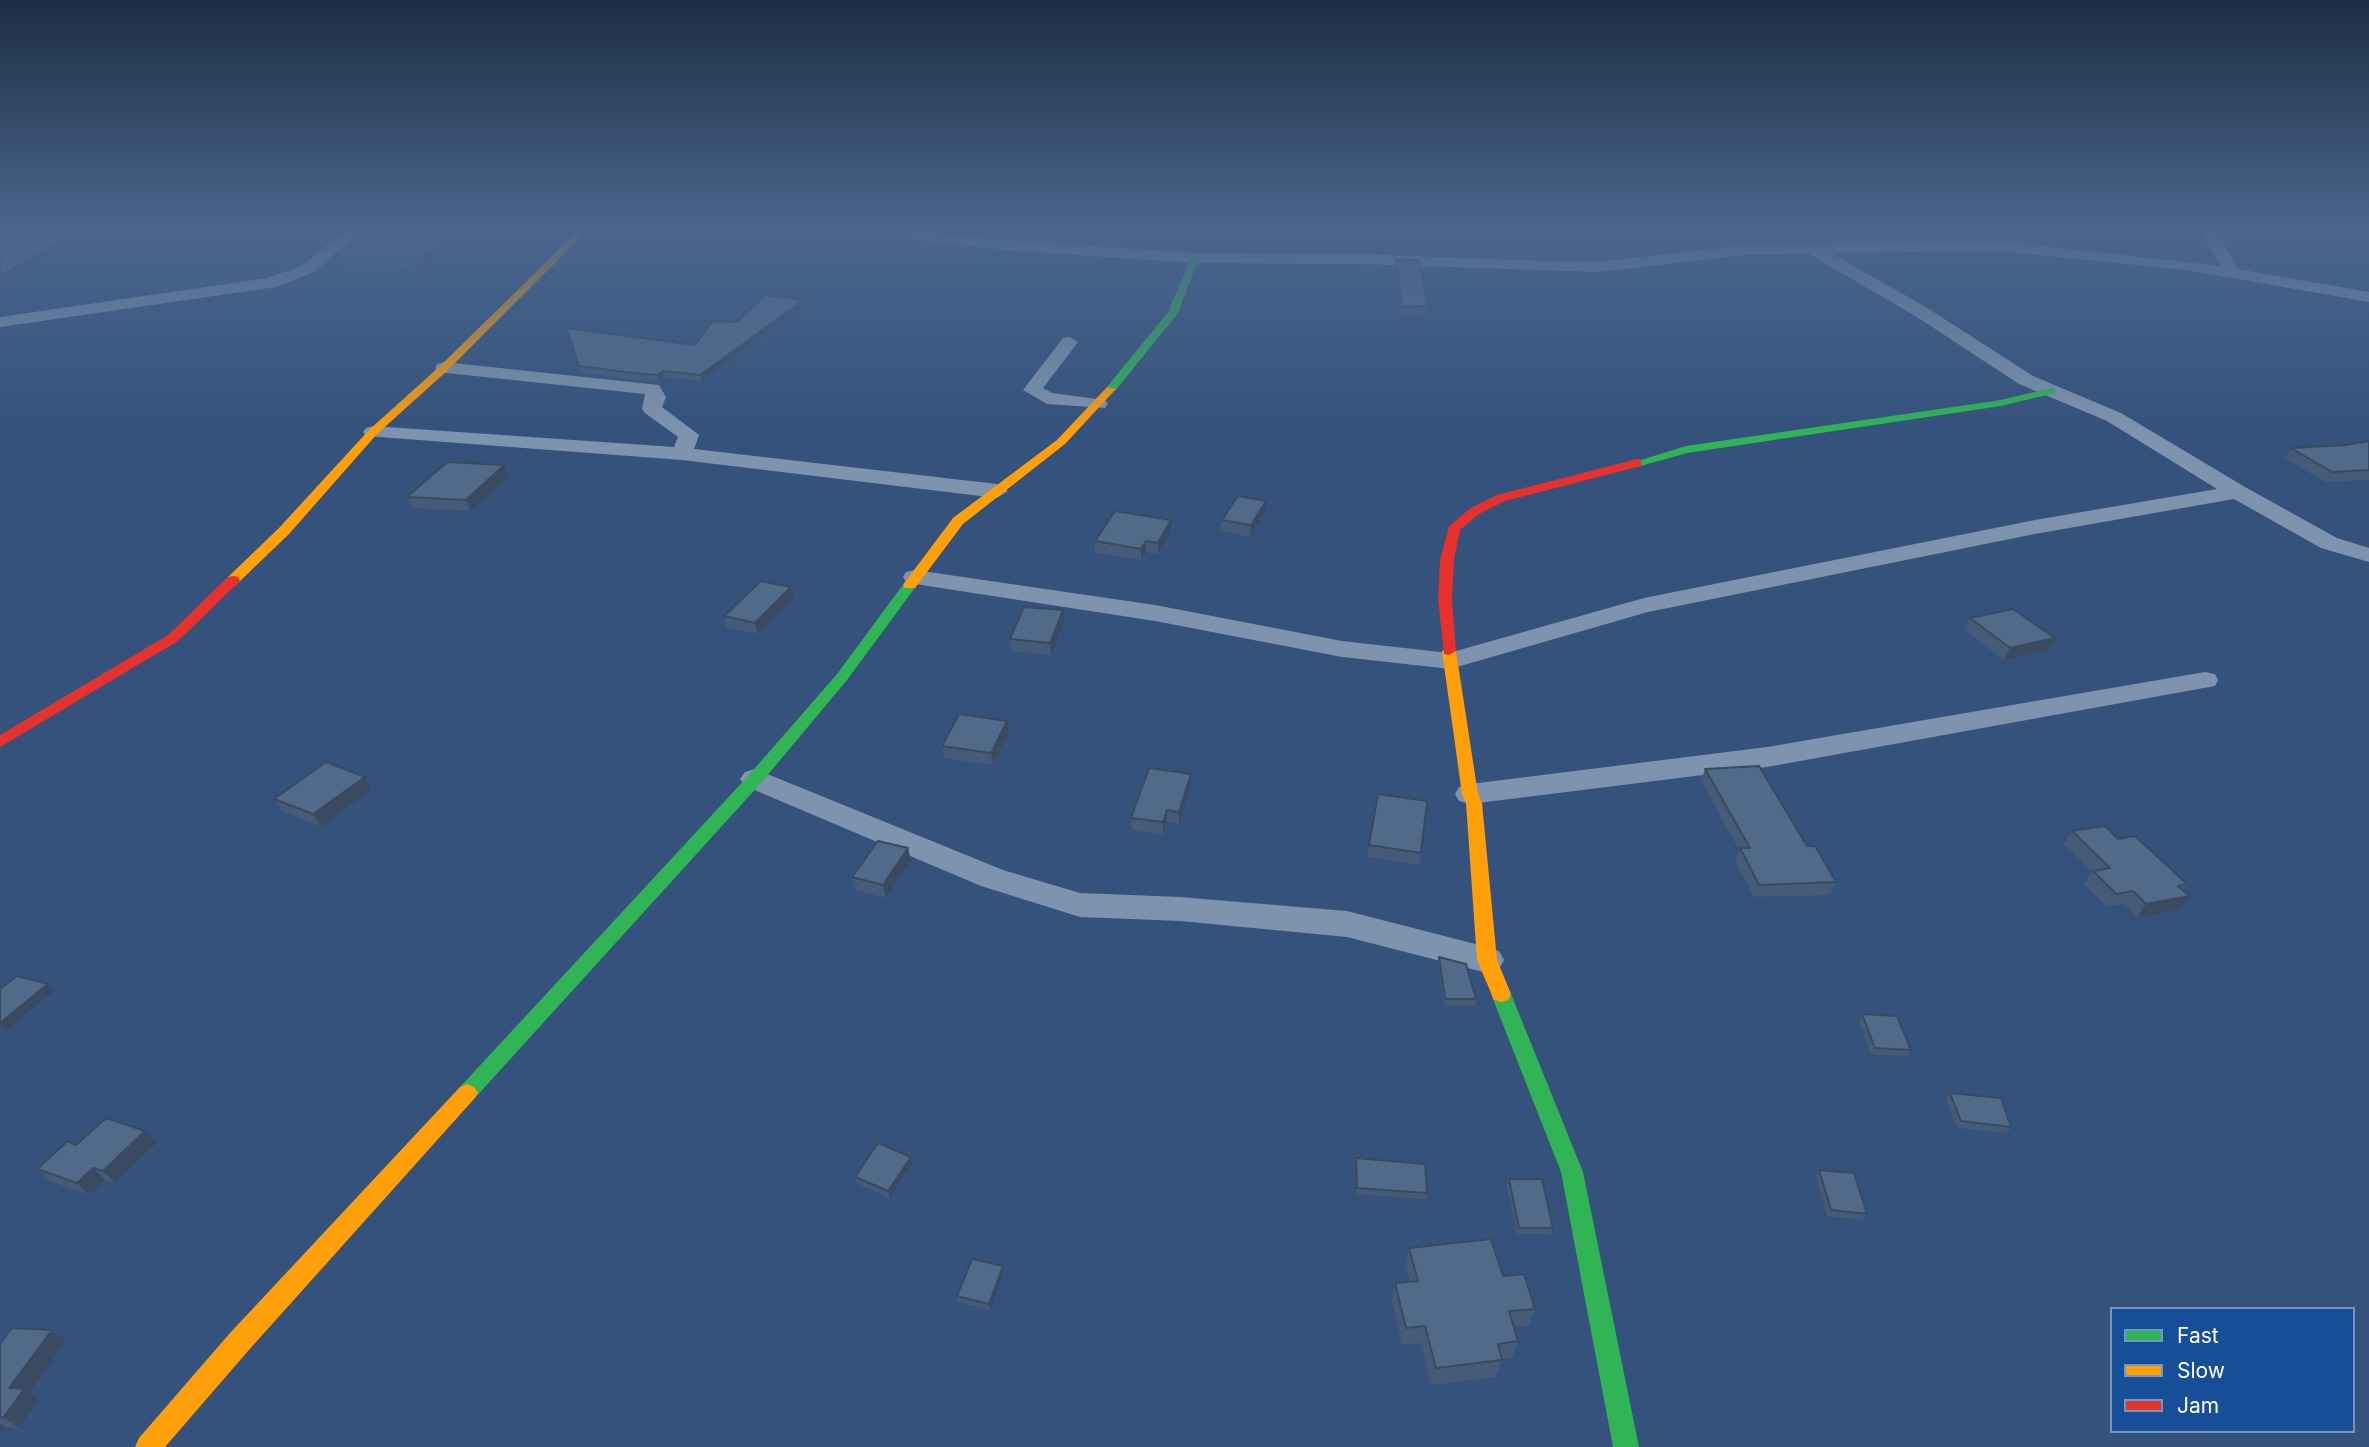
<!DOCTYPE html>
<style>
body{margin:0}
#map{position:relative;width:2369px;height:1447px;overflow:hidden;background:#34527b;font-family:Inter,sans-serif}
canvas{display:block}
.legend{position:absolute;left:2110px;top:1307px;width:245px;height:126px;box-sizing:border-box;background:#174e98;border:2px solid #7495c1;margin:0;padding:9px 12px;list-style:none;font-size:21px;color:#fff}
.legend li{display:flex;align-items:center;gap:14px;height:35px}
.legend b{width:35px;border:2px solid #7495c1}
</style>
<div id="map">
<canvas width="2369" height="1447"></canvas>
<ul class="legend">
<li><b style="height:9px;background:#30b455"></b>Fast</li>
<li><b style="height:9px;background:#ff9f0a"></b>Slow</li>
<li><b style="height:9px;background:#e5322d"></b>Jam</li>
</ul>
</div>
<script>
const g = document.querySelector('canvas').getContext('2d');
g.lineJoin = 'round';
const toPath = rows => new Path2D(rows.map(r => 'M' + r).join(''));
function fill(path, color) { g.fillStyle = color; g.fill(path, 'evenodd'); }
function trace(path, color, width, dash) { g.strokeStyle = color; g.lineWidth = width; g.lineCap = dash ? 'butt' : 'round'; g.setLineDash(dash || []); g.stroke(path); }
fill(toPath([
 [345,230,362,230,314,272,276,287,0,327,0,317,267,278,302,266,345,230],
 [866,230,914,230,1004,240,1195,253,1362,254,1570,262,1598,262,1744,245,1998,241,2221,266,2200,230,2216,230,2238,269,2369,292,2369,302,2187,270,1998,251,1831,253,1929,309,2033,376,2121,413,2245,487,2337,538,2369,548,2369,562,2321,548,2234,499,2035,534,1648,612,1450,669,1342,657,1155,621,915,584,906,582,903,577,906,572,915,570,1155,605,1342,641,1449,653,1644,598,2035,520,2217,489,2107,421,2019,384,1917,317,1809,254,1744,255,1598,272,1362,264,1195,263,1004,250,874,235,866,230],
 [1069,337,1078,342,1043,388,1052,393,1105,400,1108,404,1105,408,1047,404,1023,390,1063,338,1069,337],
 [444,362,659,385,666,397,662,407,699,435,694,449,997,484,1008,491,997,498,682,460,366,436,363,432,366,428,373,426,674,447,678,437,645,413,642,409,645,394,437,372,435,368,437,364,444,362],
 [2205,672,2215,674,2218,680,2215,686,1767,767,1470,804,1459,801,1455,794,1459,787,1470,784,1767,747,2205,672],
 [755,769,1003,870,1080,893,1180,897,1347,911,1487,947,1499,951,1504,960,1499,969,1487,973,1347,937,1180,921,1080,917,981,886,745,786,740,779,745,772,755,769]
]), '#7e93ad');
fill(toPath([
 [1192,256,1199,258,1178,313,1115,391,1107,391,1107,387,1168,312,1192,256],
 [2051,388,2055,389,2055,393,2001,406,1687,453,1637,467,1631,463,1686,446,2001,400,2051,388],
 [910,581,917,585,847,680,761,783,474,1099,467,1102,460,1099,456,1093,460,1087,749,775,837,674,905,582,910,581],
 [1501,986,1508,988,1511,994,1583,1172,1639,1447,1613,1447,1561,1172,1491,994,1494,988,1501,986]
]), '#30b455');
fill(toPath([
 [579,230,588,230,448,370,377,434,289,534,238,583,228,583,226,580,228,577,279,528,369,430,440,366,579,230],
 [1107,387,1116,389,1065,444,963,524,915,588,905,588,903,585,905,582,953,518,1057,440,1107,387],
 [1449,647,1456,651,1478,794,1482,803,1497,960,1511,994,1508,1000,1501,1002,1494,1000,1477,960,1466,803,1462,794,1442,651,1449,647],
 [467,1084,474,1087,478,1093,474,1099,248,1351,165,1447,135,1447,139,1438,230,1333,460,1087,467,1084]
]), '#ff9f0a');
fill(toPath([
 [1637,459,1641,460,1641,466,1505,501,1479,514,1460,530,1454,560,1452,599,1456,651,1449,655,1444,654,1438,599,1440,560,1449,526,1471,508,1497,495,1637,459],
 [233,576,238,577,240,580,238,583,178,641,0,747,0,735,168,635,228,577,233,576]
]), '#e5322d');
fill(toPath([
 [355,230,477,230,419,268,338,264,335,256,364,237,358,237],
 [1396,259,1428,306,1426,315,1401,316,1395,268],
 [804,300,805,306,702,381,664,377,658,381,634,380,581,372,566,328,695,345,737,322],
 [2369,441,2369,480,2325,482,2285,458,2291,448,2346,445],
 [508,476,471,511,412,508,407,497],
 [1265,512,1250,537,1221,531,1222,520],
 [1171,531,1158,554,1146,552,1141,560,1095,553,1095,541],
 [791,587,794,599,758,634,727,628,724,616],
 [1970,618,2055,638,2048,650,2004,660,1964,629],
 [1064,622,1051,655,1011,651,1010,639],
 [1007,721,1009,733,993,765,944,758,942,746],
 [1705,769,1807,846,1836,882,1830,895,1754,897,1735,861,1740,851,1701,781],
 [1191,774,1191,786,1179,824,1167,822,1163,835,1132,830,1131,818],
 [365,777,372,789,321,827,282,811,274,799],
 [2072,831,2118,839,2187,884,2183,890,2190,896,2181,909,2137,917,2124,904,2107,906,2084,884,2092,872,2064,844],
 [1369,845,1421,853,1419,865,1367,857],
 [908,848,911,861,886,898,855,890,852,877],
 [1439,957,1476,999,1475,1006,1444,1005,1438,963],
 [1862,1014,1911,1050,1907,1056,1871,1054,1859,1020],
 [1950,1093,2011,1127,2007,1133,1957,1128,1946,1099],
 [145,1131,157,1143,115,1183,105,1180,89,1195,50,1181,37,1169,76,1145],
 [1356,1158,1427,1193,1425,1199,1356,1194,1355,1165],
 [912,1163,890,1198,856,1183,855,1177],
 [1819,1170,1867,1214,1863,1220,1827,1216,1816,1176],
 [1509,1179,1553,1228,1551,1234,1517,1234,1507,1185],
 [1409,1248,1503,1276,1535,1309,1529,1326,1514,1327,1518,1341,1512,1358,1502,1359,1496,1377,1431,1385,1421,1343,1402,1345,1392,1301,1395,1283,1410,1282,1405,1266],
 [1003,1266,1004,1272,990,1310,958,1302,957,1296],
 [66,1341,29,1393,39,1400,19,1428,5,1427,0,1434,0,1344]
]), '#465b77');
fill(toPath([
 [462,230,477,230,419,268,416,260],
 [72,235,75,239,0,282,0,276],
 [804,300,805,306,702,381,700,375],
 [663,371,664,377,658,381,657,375],
 [504,465,508,476,471,511,466,500],
 [1266,501,1265,512,1250,537,1251,525],
 [1171,520,1171,531,1158,554,1158,543],
 [1146,541,1146,552,1141,560,1141,549],
 [791,587,794,599,758,634,755,623],
 [1063,610,1064,622,1051,655,1050,643],
 [2055,638,2048,650,2004,660,2010,648],
 [1007,721,1009,733,993,765,991,753],
 [1191,774,1191,786,1179,824,1179,812],
 [365,777,372,789,321,827,313,814],
 [1167,810,1167,822,1163,835,1163,822],
 [908,848,911,861,886,898,883,885],
 [2190,896,2181,909,2137,917,2146,904],
 [48,984,54,991,6,1030,0,1023],
 [145,1131,157,1143,115,1183,103,1171],
 [911,1157,912,1163,890,1198,888,1191],
 [93,1168,105,1180,89,1195,77,1183],
 [1003,1266,1004,1272,990,1310,989,1304],
 [52,1330,66,1341,29,1393,39,1400,19,1428,4,1417,9,1388],
 [0,1424,5,1427,0,1434]
]), '#394a61');
const building = toPath([
 [375,230,462,230,416,260,335,256,375,230],
 [72,235,0,276,0,241,3,238,72,235],
 [1396,259,1419,260,1428,306,1402,307,1396,259],
 [765,295,804,300,700,375,663,371,657,375,633,373,579,366,566,328,695,345,713,321,737,322,765,295],
 [2369,441,2369,470,2332,472,2291,448,2346,445,2369,441],
 [447,462,504,465,466,500,407,497,447,462],
 [1238,496,1266,501,1251,525,1222,520,1238,496],
 [1115,511,1171,520,1158,543,1146,541,1141,549,1095,541,1115,511],
 [761,581,791,587,755,623,724,616,761,581],
 [1024,607,1063,610,1050,643,1010,639,1024,607],
 [2013,609,2055,638,2010,648,1970,618,2013,609],
 [959,714,1007,721,991,753,942,746,959,714],
 [326,762,365,777,313,814,274,799,326,762],
 [1759,766,1807,846,1815,846,1836,882,1759,885,1740,848,1750,848,1705,769,1759,766],
 [1149,768,1191,774,1179,812,1167,810,1163,822,1131,818,1149,768],
 [1378,794,1427,801,1421,853,1369,845,1378,794],
 [2105,826,2118,839,2135,836,2187,884,2178,886,2190,896,2146,904,2133,891,2116,894,2093,871,2110,868,2072,831,2105,826],
 [878,841,908,848,883,885,852,877,878,841],
 [1439,957,1466,964,1476,999,1445,999,1439,957],
 [17,976,48,984,0,1023,0,989,17,976],
 [1862,1014,1897,1016,1911,1050,1875,1048,1862,1014],
 [1950,1093,2001,1098,2011,1127,1961,1121,1950,1093],
 [106,1118,145,1131,103,1171,93,1168,77,1183,37,1169,68,1141,76,1145,106,1118],
 [878,1143,911,1157,888,1191,855,1177,878,1143],
 [1356,1158,1425,1164,1427,1193,1357,1188,1356,1158],
 [1819,1170,1854,1173,1867,1214,1831,1210,1819,1170],
 [1509,1179,1542,1179,1553,1228,1519,1228,1509,1179],
 [1491,1239,1503,1276,1524,1274,1535,1309,1509,1311,1518,1341,1498,1344,1502,1360,1436,1368,1425,1326,1406,1328,1395,1283,1418,1281,1409,1248,1491,1239],
 [972,1259,1003,1266,989,1304,957,1296,972,1259],
 [12,1328,52,1330,9,1388,24,1389,4,1417,0,1417,0,1344,12,1328]
]);
fill(building, '#516a8a');
trace(building, '#394a61', 2);
const sky = g.createLinearGradient(0, 0, 0, 433);
sky.addColorStop(0, '#1d2d44');
sky.addColorStop(0.53, '#4a668d');
sky.addColorStop(1, '#4a668d00');
g.fillStyle = sky;
g.fillRect(0, 0, 2369, 433);
</script>
